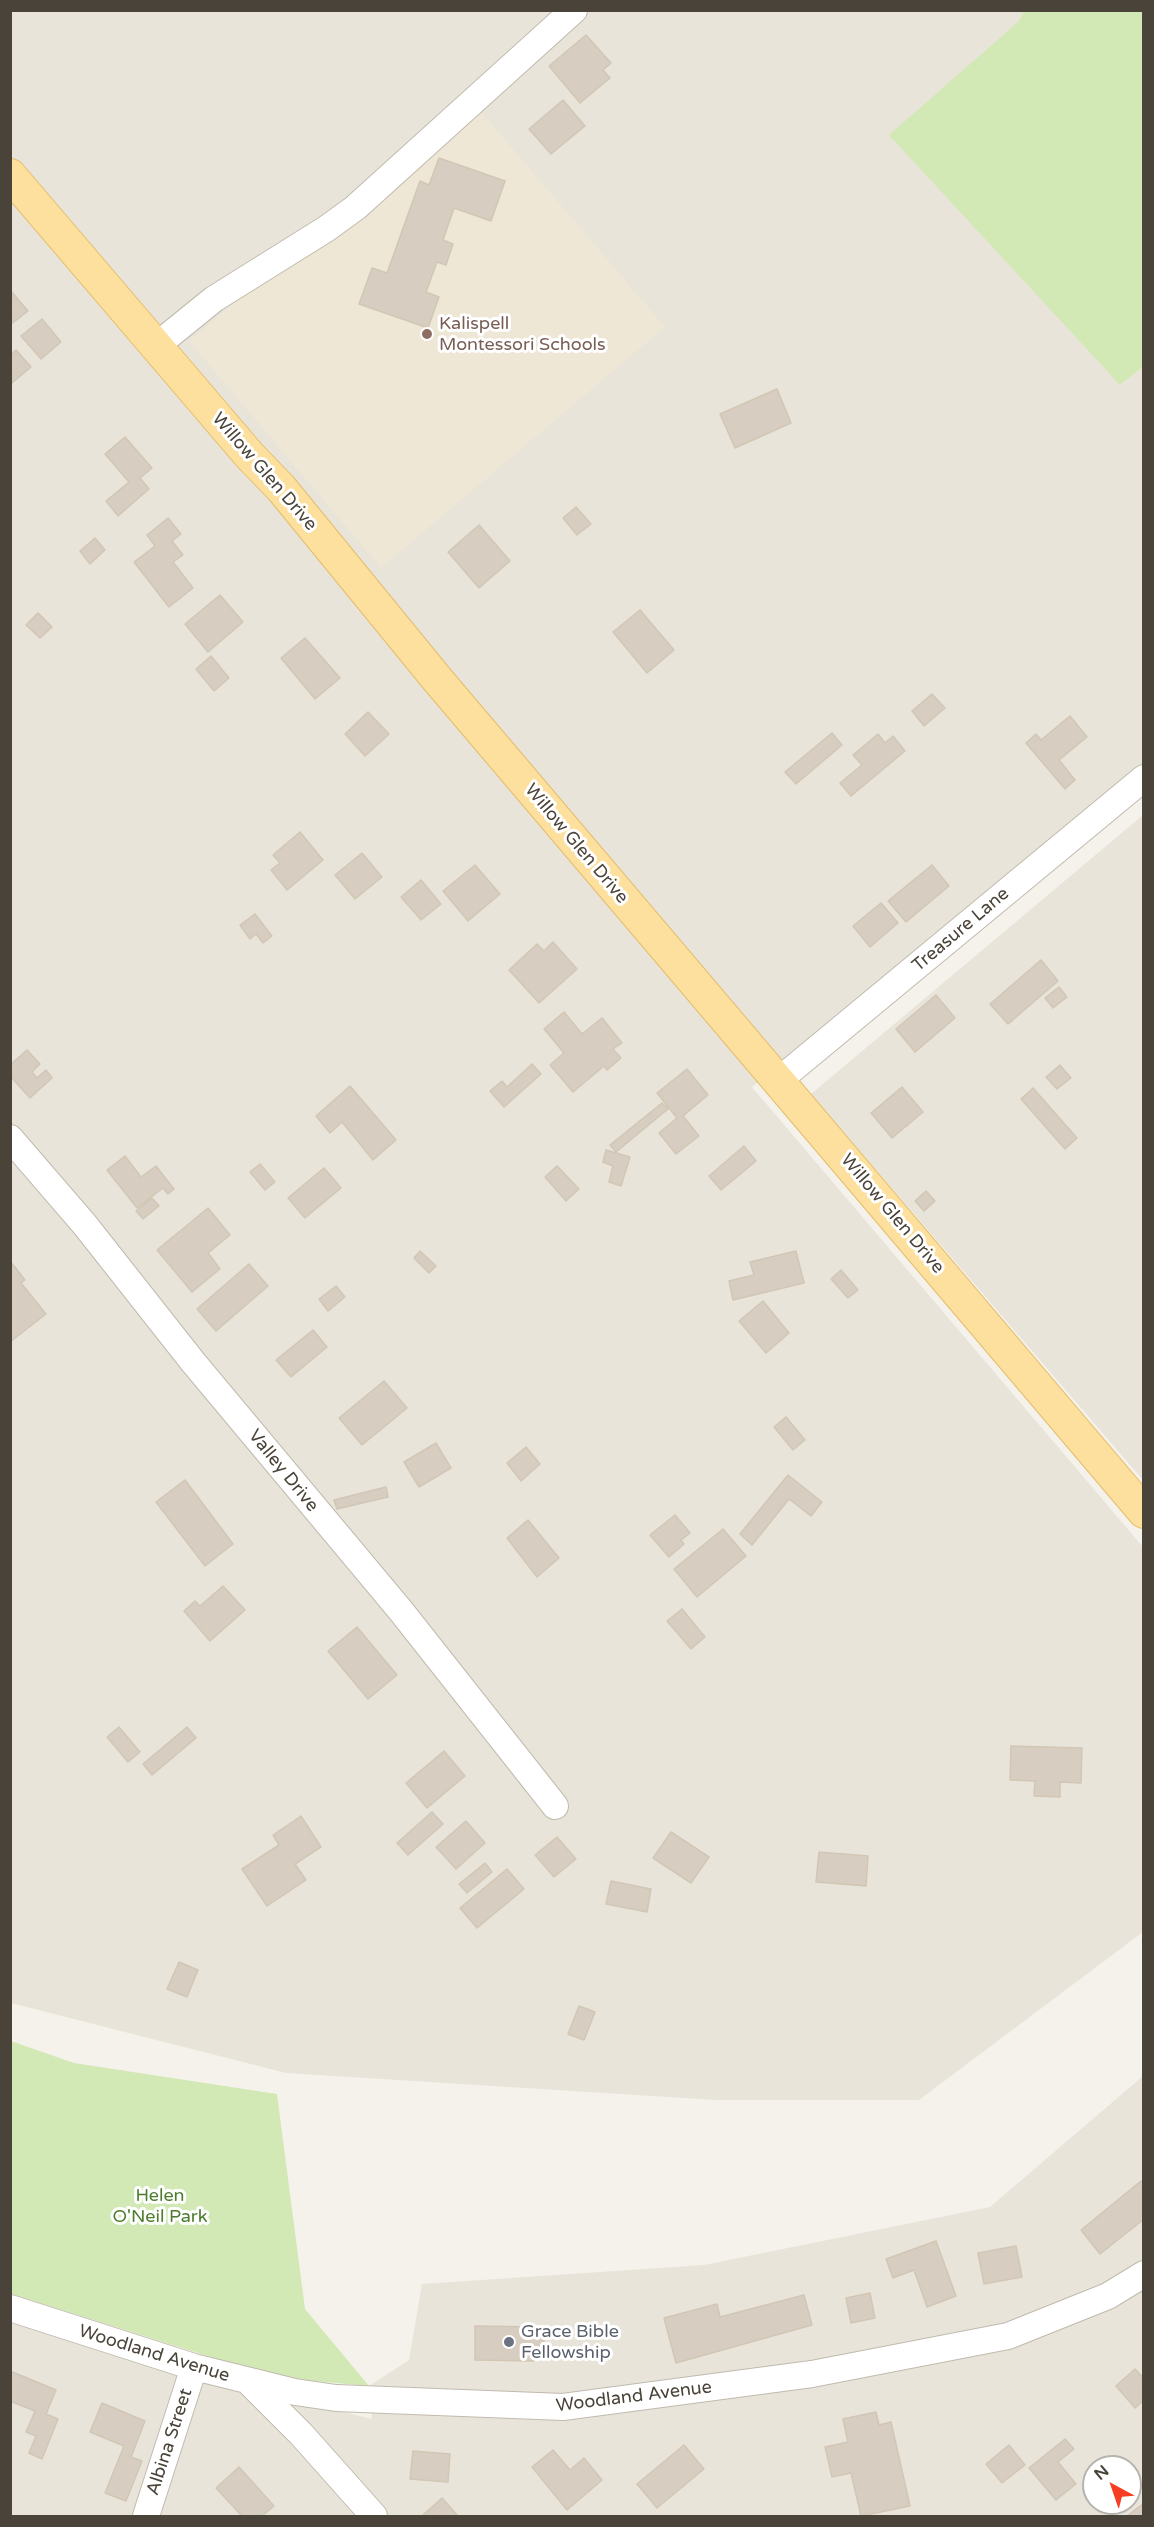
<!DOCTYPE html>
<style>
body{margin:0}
#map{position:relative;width:1154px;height:2527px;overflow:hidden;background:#f5f2ec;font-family:"Varela Round",sans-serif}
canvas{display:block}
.frame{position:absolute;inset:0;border:12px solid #4a4339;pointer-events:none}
.north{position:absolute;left:1082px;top:2455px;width:60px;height:60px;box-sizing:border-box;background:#fff;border:2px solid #b7b4b0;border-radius:50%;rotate:320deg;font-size:16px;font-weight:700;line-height:24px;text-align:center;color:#4a4339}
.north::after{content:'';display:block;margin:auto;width:21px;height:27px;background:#f73d21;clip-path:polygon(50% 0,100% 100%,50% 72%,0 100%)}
</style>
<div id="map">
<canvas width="1154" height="2527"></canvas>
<div class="frame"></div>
<div class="north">N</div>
</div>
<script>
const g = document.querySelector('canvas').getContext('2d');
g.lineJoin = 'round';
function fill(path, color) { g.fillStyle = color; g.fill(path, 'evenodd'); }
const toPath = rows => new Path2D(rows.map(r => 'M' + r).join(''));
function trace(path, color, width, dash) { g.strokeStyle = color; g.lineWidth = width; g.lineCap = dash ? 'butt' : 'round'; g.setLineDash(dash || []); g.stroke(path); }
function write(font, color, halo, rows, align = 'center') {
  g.font = font + ' "Varela Round",sans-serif'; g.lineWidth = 6; g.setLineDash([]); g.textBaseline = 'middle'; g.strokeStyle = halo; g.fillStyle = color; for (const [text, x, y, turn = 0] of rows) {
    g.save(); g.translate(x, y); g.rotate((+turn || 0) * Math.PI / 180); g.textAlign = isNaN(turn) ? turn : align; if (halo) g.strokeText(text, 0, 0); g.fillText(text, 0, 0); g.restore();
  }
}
fill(toPath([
 [10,11,1024,11,1018,22,1120,385,1143,367,1143,765,752,1087,1143,1547,1143,1932,919,2100,716,2100,286,2073,11,2003],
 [1143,815,1143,1480,811,1094],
 [1143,2076,1143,2516,11,2516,10,2320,183,2372,372,2419,369,2386,409,2360,422,2284,704,2265,990,2207],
 [1094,2467,1130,2467,1130,2503,1094,2503]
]), '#e9e4da');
fill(toPath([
 [472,101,665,327,381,568,189,341]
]), '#eee7d6');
fill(toPath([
 [1024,11,1143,11,1143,367,1120,385,889,135,1018,22],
 [11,2041,74,2063,277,2094,305,2309,369,2386,303,2380,233,2364,11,2294]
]), '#d3e9b5');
const building = toPath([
 [586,35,611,63,603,70,610,78,580,103,549,66,586,35],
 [563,100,585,126,551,154,529,129,563,100],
 [439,158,505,181,491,221,454,208,443,240,453,244,446,265,437,262,426,292,439,297,428,328,359,304,372,268,387,273,420,181,429,185,439,158],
 [10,290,28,311,10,325,10,290],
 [42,319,61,342,41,359,21,336,42,319],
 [16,350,31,367,12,383,10,355,16,350],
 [777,389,791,423,735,448,720,414,777,389],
 [125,437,152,468,140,478,149,489,118,516,106,501,129,482,105,454,125,437],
 [576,507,591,524,577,535,563,518,576,507],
 [168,518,181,534,172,541,183,555,173,562,193,588,169,607,134,562,155,546,147,535,168,518],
 [479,525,510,561,479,588,448,552,479,525],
 [95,538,105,550,90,564,80,551,95,538],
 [220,595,243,622,208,652,185,624,220,595],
 [640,610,674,650,647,673,613,632,640,610],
 [38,613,52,627,40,638,26,625,38,613],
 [305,638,340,678,315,699,281,658,305,638],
 [211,656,229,678,214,691,196,669,211,656],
 [932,694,945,708,924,726,912,711,932,694],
 [368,712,389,734,365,756,345,734,368,712],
 [1070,716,1087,737,1059,760,1075,780,1065,789,1026,743,1036,734,1041,740,1070,716],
 [832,733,842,745,796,784,785,772,832,733],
 [878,734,885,743,893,736,905,751,851,796,840,783,862,765,853,755,878,734],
 [300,832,323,860,287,890,271,870,280,863,273,855,300,832],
 [362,853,382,877,355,899,335,875,362,853],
 [475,865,500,894,468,921,443,891,475,865],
 [932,865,949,886,906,922,888,901,932,865],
 [421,880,441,904,421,920,401,897,421,880],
 [881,903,898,923,870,947,853,926,881,903],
 [255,914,272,936,263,943,256,934,250,939,240,925,255,914],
 [553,942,577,969,539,1003,509,970,537,944,544,951,553,942],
 [1041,960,1058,981,1008,1024,990,1004,1041,960],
 [1059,987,1067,997,1053,1008,1045,998,1059,987],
 [936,995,955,1018,915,1052,896,1029,936,995],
 [564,1012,582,1034,602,1018,622,1043,613,1049,621,1058,607,1070,604,1066,573,1092,550,1065,564,1053,544,1029,564,1012],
 [27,1050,40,1064,32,1072,37,1078,46,1070,52,1078,30,1098,10,1076,10,1065,27,1050],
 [532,1064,541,1074,504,1107,490,1091,502,1081,507,1087,532,1064],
 [1060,1065,1071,1078,1057,1089,1046,1077,1060,1065],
 [687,1069,708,1095,683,1116,699,1136,676,1154,659,1133,677,1118,657,1093,687,1069],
 [350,1086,396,1140,373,1160,342,1122,330,1133,316,1116,350,1086],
 [902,1087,923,1112,892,1138,871,1113,902,1087],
 [1033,1088,1077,1138,1065,1149,1021,1099,1033,1088],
 [662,1103,668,1109,616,1152,610,1145,662,1103],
 [744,1146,756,1161,721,1190,709,1176,744,1146],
 [606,1150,630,1157,621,1186,609,1182,613,1166,603,1162,606,1150],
 [125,1156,141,1177,156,1166,174,1189,168,1194,163,1188,137,1208,107,1170,125,1156],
 [260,1164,275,1182,265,1190,250,1172,260,1164],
 [557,1166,579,1189,566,1201,545,1177,557,1166],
 [324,1168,341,1188,305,1218,288,1198,324,1168],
 [926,1191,935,1201,924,1211,915,1201,926,1191],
 [152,1198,159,1206,143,1219,136,1211,152,1198],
 [208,1208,230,1235,208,1253,220,1269,192,1292,157,1250,208,1208],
 [420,1251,436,1266,429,1273,414,1258,420,1251],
 [796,1251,804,1283,733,1300,729,1281,754,1275,750,1262,796,1251],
 [10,1261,25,1280,21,1283,46,1314,10,1342,10,1261],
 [249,1264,268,1286,216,1331,197,1309,249,1264],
 [841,1270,858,1290,848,1298,831,1279,841,1270],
 [336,1286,345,1297,328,1311,319,1299,336,1286],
 [763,1301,789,1333,766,1353,739,1321,763,1301],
 [313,1330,327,1347,291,1377,276,1360,313,1330],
 [384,1381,407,1408,362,1445,339,1418,384,1381],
 [786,1417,805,1440,793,1450,774,1427,786,1417],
 [436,1443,451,1468,419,1487,404,1462,436,1443],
 [526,1447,540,1464,521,1481,507,1463,526,1447],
 [788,1475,822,1502,811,1516,789,1499,752,1545,740,1534,788,1475],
 [185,1480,233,1544,205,1566,156,1502,185,1480],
 [386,1487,388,1497,337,1509,334,1500,386,1487],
 [675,1515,690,1533,681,1540,684,1544,669,1557,650,1535,675,1515],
 [528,1520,559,1558,537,1577,507,1538,528,1520],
 [723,1529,746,1556,697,1597,674,1569,723,1529],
 [223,1586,245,1610,210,1641,184,1611,195,1601,200,1606,223,1586],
 [682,1609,705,1637,691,1649,667,1621,682,1609],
 [357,1627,397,1675,368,1699,328,1651,357,1627],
 [119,1727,140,1752,128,1762,107,1737,119,1727],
 [187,1727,196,1738,152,1775,143,1764,187,1727],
 [1011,1746,1082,1748,1081,1783,1060,1782,1060,1797,1034,1796,1035,1781,1010,1780,1011,1746],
 [444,1751,465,1776,427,1808,406,1783,444,1751],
 [432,1812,443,1824,408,1855,397,1843,432,1812],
 [301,1816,321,1847,295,1864,306,1880,267,1906,242,1869,279,1845,273,1835,301,1816],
 [466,1821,485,1843,456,1869,436,1847,466,1821],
 [671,1832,709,1857,691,1883,653,1858,671,1832],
 [557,1837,576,1859,554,1877,535,1855,557,1837],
 [819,1852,868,1856,866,1886,816,1882,819,1852],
 [485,1863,492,1872,467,1893,459,1884,485,1863],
 [507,1869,524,1889,477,1928,460,1908,507,1869],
 [611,1881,651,1889,647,1912,606,1904,611,1881],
 [179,1962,198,1970,187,1997,167,1989,179,1962],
 [579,2006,595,2012,584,2040,568,2034,579,2006],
 [1141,2181,1144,2185,1144,2219,1100,2254,1081,2230,1141,2181],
 [936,2241,956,2296,927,2307,914,2270,893,2278,886,2259,936,2241],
 [1016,2246,1022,2277,984,2284,978,2253,1016,2246],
 [870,2293,875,2318,851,2323,846,2298,870,2293],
 [804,2295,812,2325,676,2363,664,2318,717,2304,720,2317,804,2295],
 [475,2326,544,2327,544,2347,534,2347,534,2361,475,2360,475,2326],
 [1135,2369,1144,2379,1144,2400,1135,2408,1116,2386,1135,2369],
 [10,2371,56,2390,46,2414,58,2419,42,2459,29,2453,36,2436,26,2432,35,2411,10,2401,10,2371],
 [102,2403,145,2421,131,2457,142,2461,126,2501,105,2493,124,2446,90,2432,102,2403],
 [876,2412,879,2425,891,2422,910,2506,861,2516,851,2473,832,2477,825,2447,848,2442,843,2419,876,2412],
 [1065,2439,1074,2449,1058,2462,1076,2484,1056,2500,1029,2468,1065,2439],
 [684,2445,704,2469,657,2508,637,2484,684,2445],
 [1009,2445,1025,2465,1002,2483,986,2464,1009,2445],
 [553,2450,570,2470,584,2458,602,2480,567,2510,532,2467,553,2450],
 [413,2451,450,2454,448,2482,410,2479,413,2451],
 [239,2467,274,2506,262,2516,242,2516,216,2488,239,2467],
 [442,2498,458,2516,424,2516,423,2515,442,2498],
 [1144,2503,1144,2516,1127,2516,1144,2503]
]);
fill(building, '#d7cec1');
trace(building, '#d2c6b4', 1.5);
const minor = toPath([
 [156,346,214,299,326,229,355,208,574,10],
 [778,1081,1144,778],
 [10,1138,85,1225,193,1362,401,1611,555,1806],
 [10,2308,194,2367,295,2392,336,2398,563,2407,812,2374,1008,2336,1108,2296,1144,2274],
 [250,2383,301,2434,374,2516],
 [146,2516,194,2367]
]);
const major = toPath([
 [10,175,250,456,281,488,437,679,1144,1512]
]);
trace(minor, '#c1baae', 28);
trace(major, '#e3bd6c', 34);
trace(minor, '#fff', 26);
trace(major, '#fde09d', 32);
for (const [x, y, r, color] of [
 [427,334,6,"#8d6e63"],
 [509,2342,6,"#6b7280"]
]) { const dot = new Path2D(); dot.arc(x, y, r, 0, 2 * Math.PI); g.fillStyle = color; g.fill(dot); trace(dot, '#fff', 2); }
write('18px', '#785e54', '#fff', [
 ["Kalispell",439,324],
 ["Montessori Schools",439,345]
], 'left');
write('18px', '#4a4339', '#fff', [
 ["Willow Glen Drive",264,472,49],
 ["Willow Glen Drive",576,844,50],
 ["Treasure Lane",961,930,-40],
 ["Willow Glen Drive",892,1214,50],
 ["Valley Drive",283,1471,51],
 ["Woodland Avenue",154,2354,17],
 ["Woodland Avenue",634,2397,-7],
 ["Albina Street",170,2442,-72]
]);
write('18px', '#4c7c2c', '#fff', [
 ["Helen",160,2196],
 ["O'Neil Park",160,2217]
]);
write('18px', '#5b616d', '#fff', [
 ["Grace Bible",521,2332],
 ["Fellowship",521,2353]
], 'left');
</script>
